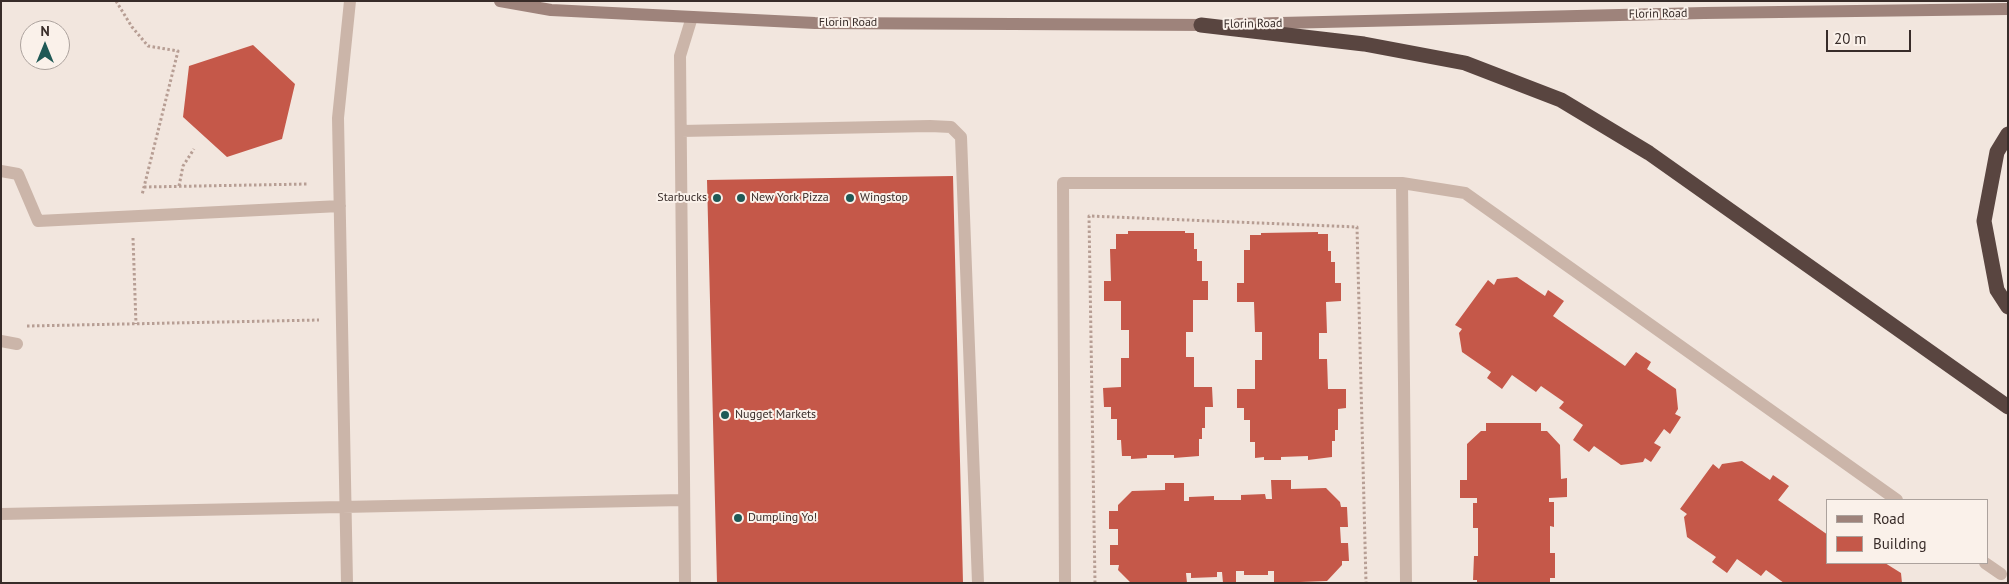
<!DOCTYPE html>
<style>
body{margin:0}
#map{position:relative;width:2009px;height:584px;overflow:hidden;background:#f2e6de;font-family:"PT Sans",sans-serif}
canvas{display:block}
.frame{position:absolute;inset:0;border:2px solid #382c29;pointer-events:none}
.legend{position:absolute;left:1826px;top:499px;width:162px;height:65px;box-sizing:border-box;background:#faf1ea;border:1px solid #aca29d;margin:0;padding:6px 9px;list-style:none;font-size:15px;color:#382c29}
.legend li{display:flex;align-items:center;gap:10px;height:25px}
.legend b{width:25px;border:1px solid #aca29d}
.north{position:absolute;left:20px;top:20px;width:50px;height:50px;box-sizing:border-box;background:#faf1ea;border:1px solid #aca29d;border-radius:50%;rotate:0deg;font-size:14px;font-weight:700;line-height:20px;text-align:center;color:#382c29}
.north::after{content:'';display:block;margin:auto;width:18px;height:22px;background:#1f5956;clip-path:polygon(50% 0,100% 100%,50% 72%,0 100%)}
.scale{position:absolute;left:1826px;top:30px;width:85px;height:22px;box-sizing:border-box;border:2px solid #382c29;border-top:0;padding-left:6px;font-size:15px;line-height:18px;white-space:nowrap;color:#382c29;-webkit-text-stroke:4px #faf1ea;paint-order:stroke}
</style>
<div id="map">
<canvas width="2009" height="584"></canvas>
<div class="frame"></div>
<ul class="legend">
<li><b style="height:6px;background:#9e837b"></b>Road</li>
<li><b style="height:14px;background:#c55849"></b>Building</li>
</ul>
<div class="north">N</div>
<div class="scale">20 m</div>
</div>
<script>
const g = document.querySelector('canvas').getContext('2d');
g.lineJoin = 'round';
function fill(path, color) { g.fillStyle = color; g.fill(path, 'evenodd'); }
const toPath = rows => new Path2D(rows.map(r => 'M' + r).join(''));
function trace(path, color, width, dash) { g.strokeStyle = color; g.lineWidth = width; g.lineCap = dash ? 'butt' : 'round'; g.setLineDash(dash || []); g.stroke(path); }
function write(font, color, halo, rows, align = 'center') {
  g.font = font + ' "PT Sans",sans-serif'; g.lineWidth = 4; g.setLineDash([]); g.textBaseline = 'middle'; g.strokeStyle = halo; g.fillStyle = color; for (const [text, x, y, turn = 0] of rows) {
    g.save(); g.translate(x, y); g.rotate((+turn || 0) * Math.PI / 180); g.textAlign = isNaN(turn) ? turn : align; if (halo) g.strokeText(text, 0, 0); g.fillText(text, 0, 0); g.restore();
  }
}
fill(toPath([
 [253,45,295,84,282,139,227,157,183,117,189,66],
 [953,176,963,583,717,583,707,180],
 [1128,231,1185,231,1185,233,1194,233,1194,249,1197,249,1197,261,1202,261,1202,281,1208,281,1208,300,1193,300,1193,332,1186,332,1186,357,1194,357,1194,387,1212,387,1213,407,1205,407,1205,428,1202,428,1202,439,1199,439,1199,456,1174,458,1174,455,1147,455,1147,458,1131,459,1131,456,1122,456,1121,440,1117,440,1117,419,1111,419,1111,407,1104,407,1103,388,1121,387,1121,358,1129,358,1129,330,1121,330,1121,301,1104,301,1104,281,1111,281,1110,249,1116,249,1116,234,1128,234],
 [1318,232,1318,234,1328,234,1328,251,1331,251,1331,262,1335,262,1335,283,1341,283,1341,301,1326,302,1327,333,1319,333,1319,359,1327,359,1328,389,1346,389,1346,408,1338,409,1338,430,1335,430,1335,441,1332,441,1332,457,1308,460,1308,456,1281,457,1281,460,1264,460,1264,457,1255,458,1255,442,1250,442,1250,420,1244,420,1244,408,1237,408,1237,389,1255,389,1255,360,1262,360,1262,332,1255,332,1254,302,1237,302,1237,283,1244,283,1244,250,1250,250,1250,235,1261,235,1261,233],
 [1517,277,1545,296,1548,290,1564,301,1553,316,1625,366,1636,352,1651,362,1647,369,1676,389,1678,409,1675,414,1681,417,1670,434,1664,429,1654,443,1661,447,1651,462,1645,458,1643,462,1621,465,1594,446,1589,452,1573,440,1583,425,1559,408,1564,402,1541,386,1536,392,1512,375,1502,389,1487,378,1491,372,1462,352,1459,333,1462,329,1455,325,1488,280,1494,285,1497,279],
 [1486,423,1541,423,1541,431,1547,431,1560,445,1561,479,1567,478,1567,497,1549,498,1549,502,1554,502,1554,527,1550,526,1550,553,1555,553,1555,578,1550,578,1550,583,1477,583,1477,580,1473,580,1474,556,1478,556,1478,528,1473,528,1473,503,1477,503,1477,498,1460,498,1460,480,1467,480,1467,444,1481,431,1486,431],
 [1742,461,1770,480,1773,475,1789,486,1778,500,1828,535,1828,563,1885,563,1901,573,1902,583,1784,583,1766,570,1761,576,1737,559,1727,573,1712,562,1716,557,1687,537,1684,517,1687,514,1680,509,1713,464,1719,469,1722,464],
 [1271,480,1291,480,1291,489,1326,488,1340,502,1341,507,1347,507,1348,527,1340,527,1341,543,1348,543,1349,561,1342,561,1342,565,1327,581,1274,583,1274,571,1268,571,1268,575,1244,575,1244,571,1236,571,1236,583,1223,583,1222,572,1217,572,1217,577,1191,578,1191,573,1186,573,1187,583,1131,583,1118,570,1119,565,1110,565,1110,545,1118,545,1118,529,1109,529,1109,511,1118,511,1118,505,1132,491,1165,490,1165,483,1184,483,1184,501,1189,501,1189,497,1214,496,1214,500,1241,500,1241,495,1265,494,1266,499,1272,499]
]), '#c55849');
trace(toPath([
 [116,1,132,27,148,46,178,51,142,195],
 [179,186,183,166,194,149],
 [144,187,307,184],
 [133,238,136,324],
 [27,326,319,320],
 [1095,583,1089,216,1357,227,1366,583]
]), '#b79e94', 3, [2.5, 2.5]);
trace(toPath([
 [681,131,930,126,951,127,961,137,978,583],
 [1,171,18,174,38,221,340,206],
 [1402,183,1406,583],
 [1,341,17,344],
 [1,514,683,500],
 [1985,563,2001,574],
 [347,583,338,118,350,1],
 [685,583,680,56,692,17],
 [1065,583,1063,183,1402,183,1465,193,1897,500]
]), '#cbb5a9', 12);
trace(toPath([
 [500,1,551,10,815,23,1210,25],
 [1238,24,1704,13,2008,9]
]), '#9e837b', 12);
trace(toPath([
 [1201,25,1364,44,1465,63,1561,100,1649,153,2008,407],
 [2008,134,1997,152,1984,221,1997,290,2008,307]
]), '#594540', 15);
for (const [x, y, r, color] of [
 [717,198,5,"#1f5956"],
 [741,198,5,"#1f5956"],
 [850,198,5,"#1f5956"],
 [725,415,5,"#1f5956"],
 [738,518,5,"#1f5956"]
]) { const dot = new Path2D(); dot.arc(x, y, r, 0, 2 * Math.PI); g.fillStyle = color; g.fill(dot); trace(dot, '#faf1ea', 2); }
write('12px', '#382c29', '#faf1ea', [
 ["Florin Road",1658,14,-1],
 ["Florin Road",848,23],
 ["Florin Road",1253,24,-1]
]);
write('12px', '#382c29', '#faf1ea', [
 ["Starbucks",707,198,"right"],
 ["New York Pizza",751,198],
 ["Wingstop",860,198],
 ["Nugget Markets",735,415],
 ["Dumpling Yo!",748,518]
], 'left');
</script>
